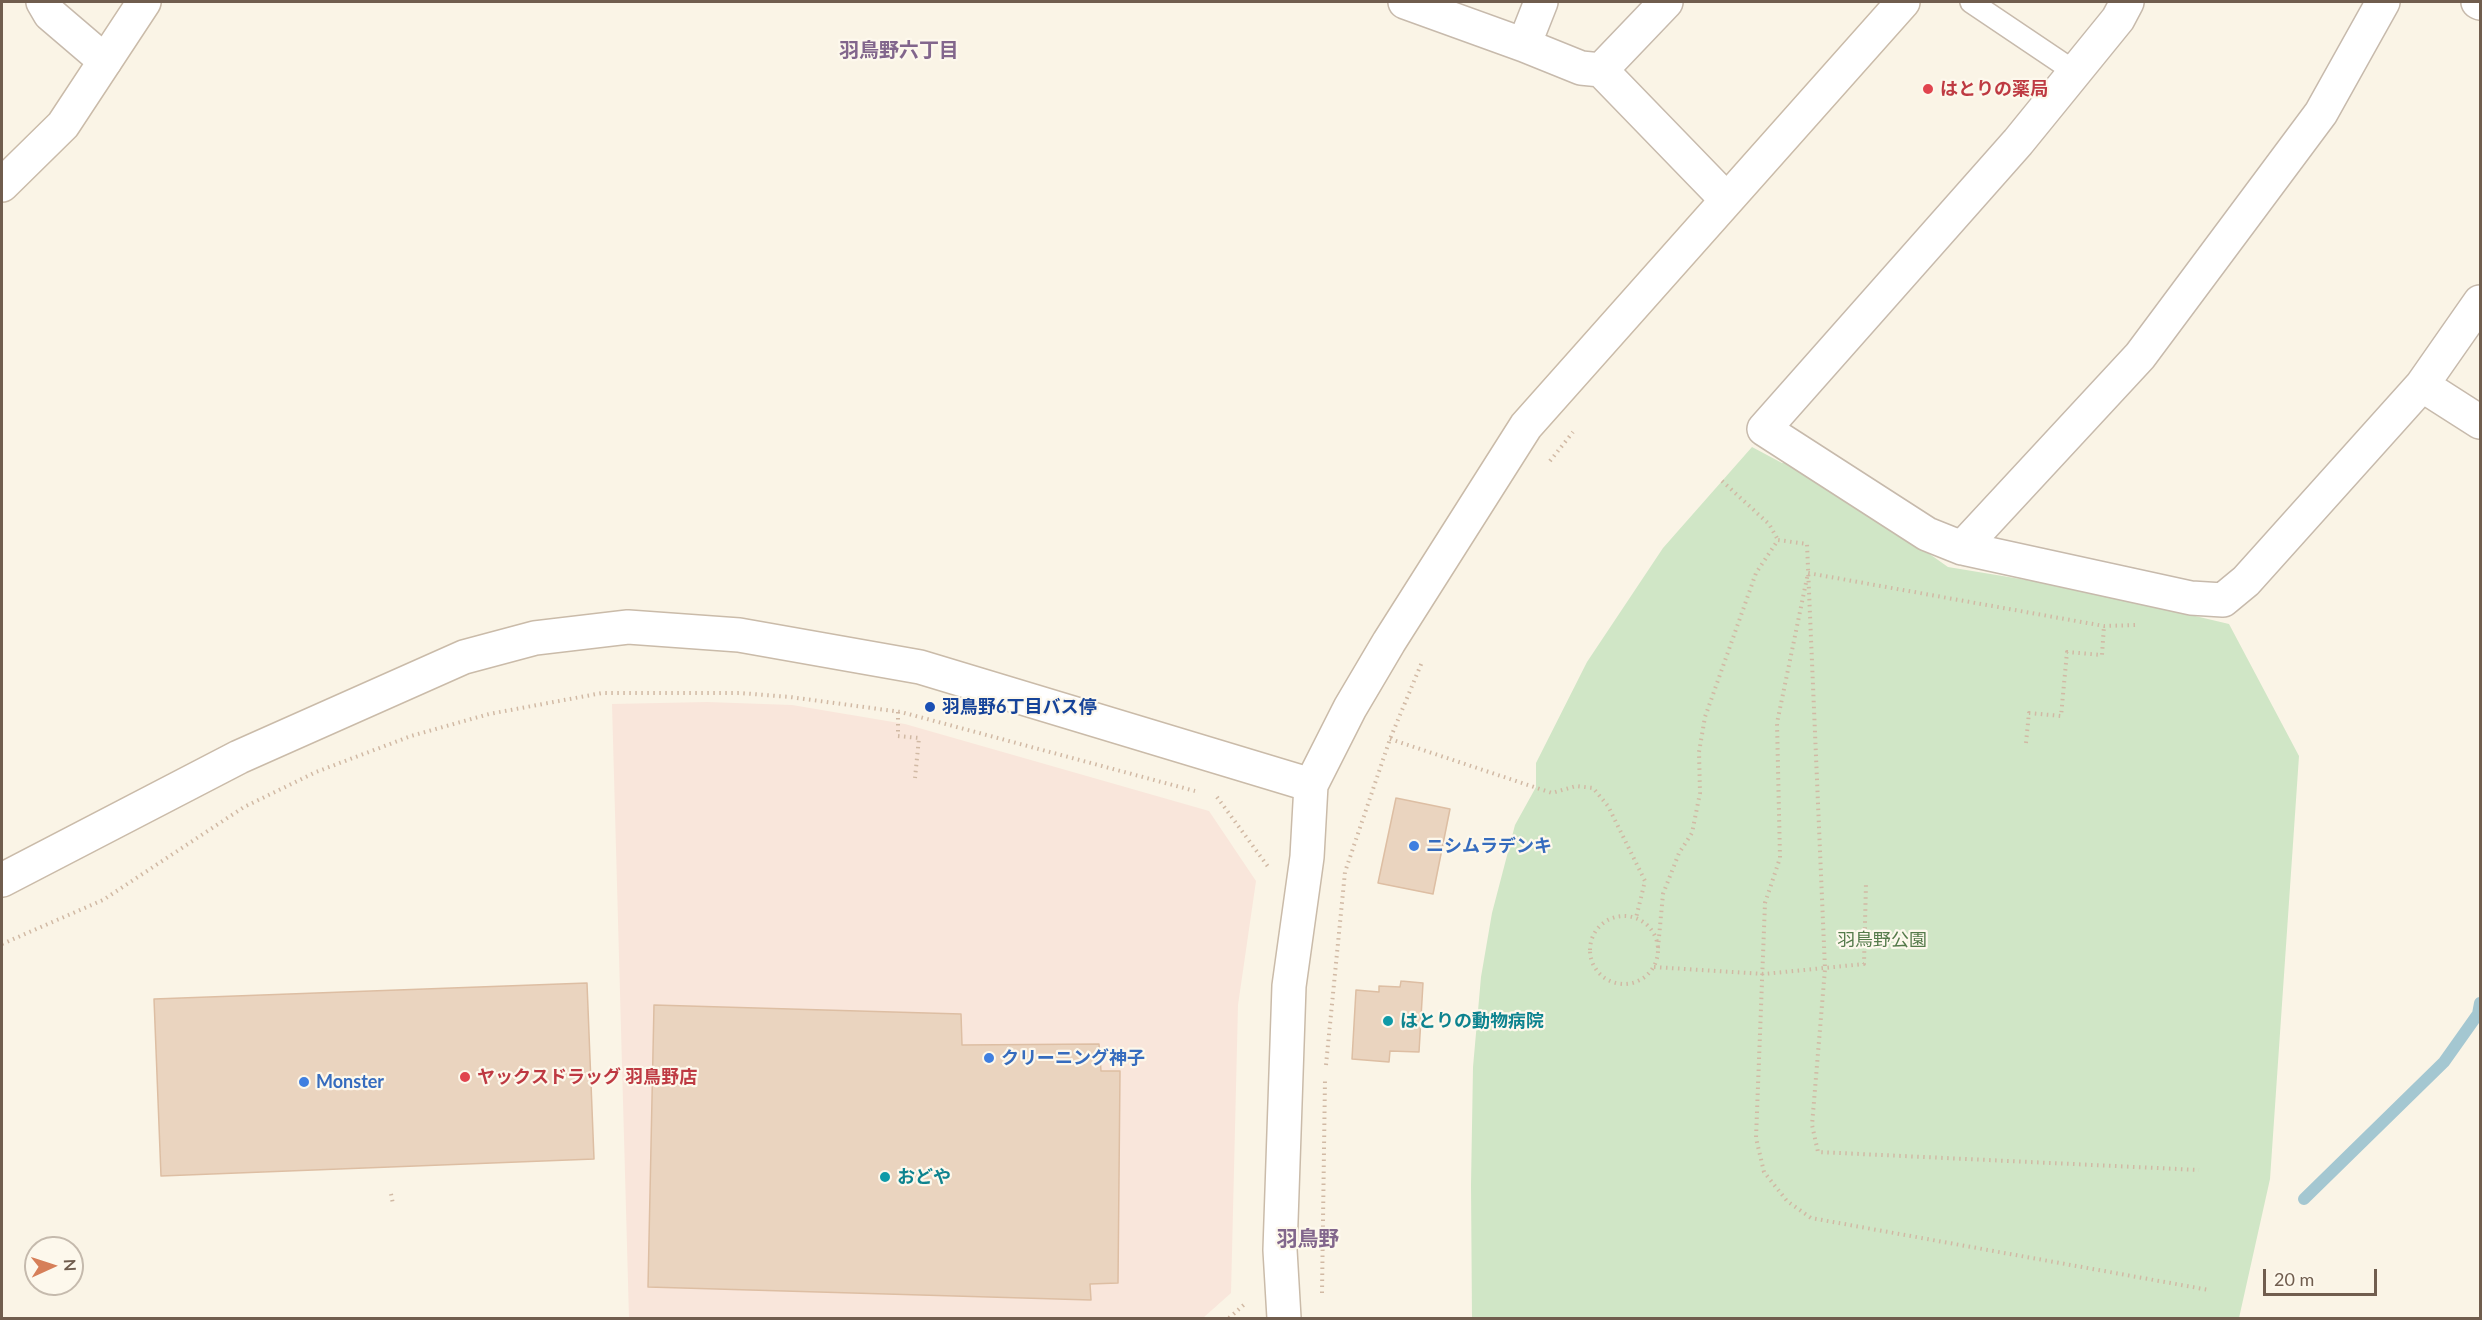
<!DOCTYPE html>
<meta charset="utf-8">
<style>
body{margin:0}
#map{position:relative;width:2482px;height:1320px;overflow:hidden;background:#faf4e6;font-family:Lato,sans-serif}
canvas{display:block}
.frame{position:absolute;inset:0;border:3px solid #705d4e;pointer-events:none}
.north{position:absolute;left:24px;top:1236px;width:60px;height:60px;box-sizing:border-box;background:#fdf8ec;border:2px solid #c5baad;border-radius:50%;rotate:87deg;font-size:16px;font-weight:700;line-height:24px;text-align:center;color:#705d4e}
.north::after{content:'';display:block;margin:auto;width:21px;height:27px;background:#d67f59;clip-path:polygon(50% 0,100% 100%,50% 72%,0 100%)}
.scale{position:absolute;left:2263px;top:1269px;width:114px;height:27px;box-sizing:border-box;border:3px solid #705d4e;border-top:0;padding-left:8px;font-size:18px;line-height:21px;white-space:nowrap;color:#705d4e;-webkit-text-stroke:4px #fdf8ec;paint-order:stroke}
</style>
<div id="map">
<canvas width="2482" height="1320"></canvas>
<div class="frame"></div>
<div class="north">N</div>
<div class="scale">20 m</div>
</div>
<script>
const g = document.querySelector('canvas').getContext('2d');
g.lineJoin = 'round';
function fill(path, color) { g.fillStyle = color; g.fill(path, 'evenodd'); }
const toPath = rows => new Path2D(rows.map(r => 'M' + r).join(''));
function trace(path, color, width, dash) { g.strokeStyle = color; g.lineWidth = width; g.lineCap = dash ? 'butt' : 'round'; g.setLineDash(dash || []); g.stroke(path); }
function write(font, color, halo, rows, align = 'center') {
  g.font = font + ' Lato,"Noto Sans JP",sans-serif'; g.lineWidth = 4.5; g.setLineDash([]); g.textBaseline = 'middle'; g.strokeStyle = halo; g.fillStyle = color; for (const [text, x, y, turn = 0] of rows) {
    g.save(); g.translate(x, y); g.rotate((+turn || 0) * Math.PI / 180); g.textAlign = isNaN(turn) ? turn : align; if (halo) g.strokeText(text, 0, 0); g.fillText(text, 0, 0); g.restore();
  }
}
fill(toPath([
 [707,702,792,705,905,724,1209,811,1256,881,1238,1005,1231,1293,1203,1318,629,1318,612,704]
]), '#f9e6db');
fill(toPath([
 [1752,447,1782,463,1800,463,1948,567,2081,589,2229,624,2299,756,2270,1179,2239,1318,1472,1318,1471,1185,1473,1067,1481,977,1492,913,1515,825,1536,787,1536,763,1587,662,1663,548]
]), '#d0e6c6');
trace(toPath([
 [2304,1199,2444,1062,2478,1014,2480,1003]
]), '#a4c7d1', 12);
const building = toPath([
 [1396,798,1450,809,1433,894,1378,883,1396,798],
 [1401,981,1423,983,1419,1052,1390,1051,1389,1062,1352,1059,1356,990,1379,992,1379,986,1400,987,1401,981],
 [587,983,594,1159,161,1176,154,999,587,983],
 [654,1005,961,1014,962,1045,1099,1044,1101,1071,1120,1071,1118,1283,1090,1284,1091,1300,648,1287,654,1005]
]);
fill(building, '#ead4bf');
trace(building, '#ddbea3', 1.5);
const lane = toPath([
 [1971,2,2075,72]
]);
const street = toPath([
 [43,2,50,14,105,61],
 [1405,2,1524,45],
 [1541,2,1524,45,1581,68,1601,70,1666,2],
 [2127,2,2118,19,2018,142,1764,429,1927,534,1962,548,2191,598,2223,600,2246,581,2422,385,2480,302],
 [2478,2,2480,3],
 [1601,70,1726,199],
 [2422,385,2480,422],
 [1962,548,2140,356,2321,113,2383,2]
]);
const secondary = toPath([
 [2,185,63,125,144,2],
 [2,880,239,757,464,657,535,638,628,627,739,635,920,667,1311,785],
 [1284,1318,1280,1250,1289,986,1307,857,1311,785,1350,708,1389,642,1526,426,1903,2]
]);
trace(lane, '#c7baac', 24);
trace(street, '#c7baac', 36);
trace(secondary, '#cabba9', 36);
trace(toPath([
 [1550,461,1573,432],
 [1722,481,1769,524,1778,540],
 [2135,625,2104,626,1808,573,1777,723,1780,858,1765,903,1756,1138,1764,1172,1787,1201,1811,1218,2209,1290],
 [898,712,898,736,919,738,915,778],
 [1390,739,1552,793,1576,786,1593,788,1608,806,1645,881,1636,918],
 [2026,743,2029,713,2061,716,2067,652,2102,655,2104,626],
 [1217,797,1269,868],
 '1590 950a34 34 0 1 1 68 0a34 34 0 1 1-68 0Z',
 [2,944,103,900,244,807,316,772,411,736,489,714,602,693,740,693,790,697,901,712,1195,791],
 [1658,948,1663,894,1679,853,1692,833,1700,793,1699,752,1705,717,1756,573,1778,540,1807,544,1825,969,1812,1125,1818,1152,2199,1170],
 [1654,967,1764,974,1864,964,1866,883],
 [1326,1065,1345,872,1390,739,1422,662],
 [391,1194,393,1204],
 [1322,1293,1325,1079],
 [1229,1318,1246,1303]
]), '#d1b9a4', 4, [1.5, 4.5]);
trace(lane, '#fff', 21);
trace(street, '#fff', 33);
trace(secondary, '#fff', 33);
for (const [x, y, r, color] of [
 [1928,89,6,"#e0444e"],
 [930,707,6,"#1a4fb4"],
 [1414,846,6,"#3f7fe0"],
 [1388,1021,6,"#0f9aa8"],
 [989,1058,6,"#3f7fe0"],
 [465,1077,6,"#e0444e"],
 [304,1082,6,"#3f7fe0"],
 [885,1177,6,"#0f9aa8"]
]) { const dot = new Path2D(); dot.arc(x, y, r, 0, 2 * Math.PI); g.fillStyle = color; g.fill(dot); trace(dot, '#fdf8ec', 2); }
write('bold 18px', '#be3a42', '#fdf8ec', [
 ["はとりの薬局",1940,89],
 ["ヤックスドラッグ 羽鳥野店",477,1077]
], 'left');
write('bold 18px', '#164399', '#fdf8ec', [
 ["羽鳥野6丁目バス停",942,707]
], 'left');
write('bold 18px', '#366cbe', '#fdf8ec', [
 ["ニシムラデンキ",1426,846],
 ["クリーニング神子",1001,1058],
 ["Monster",316,1082]
], 'left');
write('18px', '#547a4a', '#fdf8ec', [
 ["羽鳥野公園",1882,940]
]);
write('bold 18px', '#0d838f', '#fdf8ec', [
 ["はとりの動物病院",1400,1021],
 ["おどや",897,1177]
], 'left');
write('bold 20px', '#82668c', '#fdf8ec', [
 ["羽鳥野六丁目",899,51]
]);
write('bold 21px', '#82668c', '#fdf8ec', [
 ["羽鳥野",1308,1239]
]);
</script>
